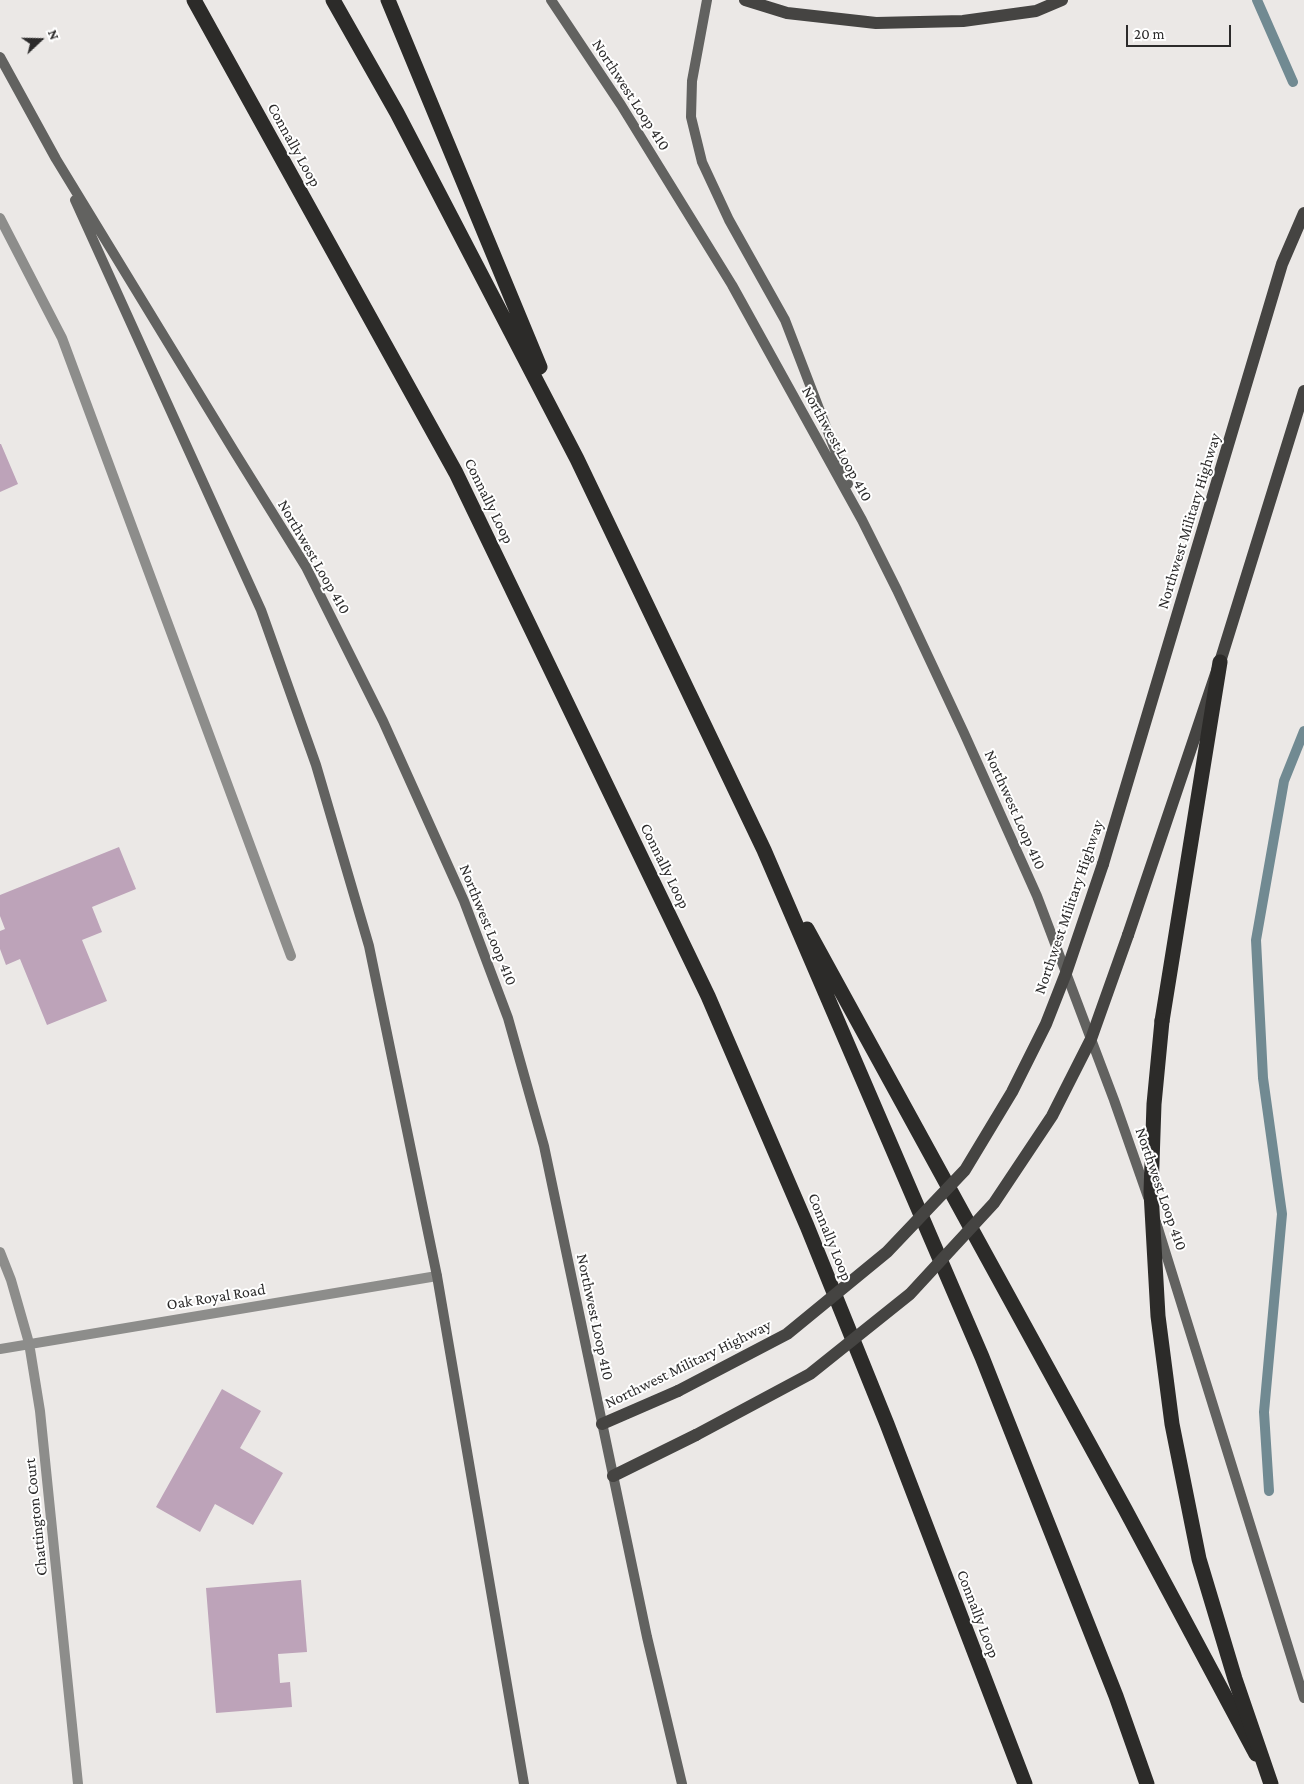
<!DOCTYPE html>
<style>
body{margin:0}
#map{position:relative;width:1304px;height:1784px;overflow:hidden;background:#ebe8e6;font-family:"Crimson Pro",serif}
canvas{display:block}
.north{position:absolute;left:15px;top:15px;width:50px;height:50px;-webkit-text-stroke:4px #fff;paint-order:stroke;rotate:69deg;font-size:14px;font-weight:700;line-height:20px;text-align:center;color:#2c2b2b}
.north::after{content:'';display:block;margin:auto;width:18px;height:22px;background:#2c2b2b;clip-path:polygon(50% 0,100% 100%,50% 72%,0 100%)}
.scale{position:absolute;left:1126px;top:25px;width:105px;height:22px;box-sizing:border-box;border:2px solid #2c2b2b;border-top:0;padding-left:6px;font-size:15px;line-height:18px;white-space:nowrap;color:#2c2b2b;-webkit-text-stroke:4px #fff;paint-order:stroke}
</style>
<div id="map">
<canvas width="1304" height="1784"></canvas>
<div class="north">N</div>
<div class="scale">20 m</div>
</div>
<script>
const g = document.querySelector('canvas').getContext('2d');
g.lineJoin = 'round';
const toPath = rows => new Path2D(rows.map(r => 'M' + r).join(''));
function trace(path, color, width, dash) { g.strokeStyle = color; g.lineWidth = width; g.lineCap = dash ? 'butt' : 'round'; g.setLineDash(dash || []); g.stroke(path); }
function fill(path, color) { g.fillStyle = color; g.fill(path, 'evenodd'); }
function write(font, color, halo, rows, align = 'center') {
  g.font = font + ' "Crimson Pro",serif'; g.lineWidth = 4; g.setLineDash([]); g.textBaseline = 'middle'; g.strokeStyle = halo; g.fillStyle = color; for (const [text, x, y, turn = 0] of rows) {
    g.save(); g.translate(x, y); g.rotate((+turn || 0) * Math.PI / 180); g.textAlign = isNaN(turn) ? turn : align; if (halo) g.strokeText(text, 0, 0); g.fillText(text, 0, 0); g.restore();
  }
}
trace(toPath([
 [1257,0,1293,82],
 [1269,1491,1264,1412,1282,1214,1263,1078,1256,940,1284,781,1304,731]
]), '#718a92', 10);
fill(toPath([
 [0,444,1,444,18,484,0,492],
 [119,847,136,889,92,907,102,932,82,940,107,1001,47,1025,20,959,6,965,0,949,0,931,5,929,0,916,0,895],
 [222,1389,261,1411,240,1448,283,1473,253,1525,215,1504,200,1532,156,1507],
 [301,1580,307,1652,278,1654,280,1683,290,1682,292,1707,216,1713,206,1588]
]), '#bda3b9');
trace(toPath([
 [0,218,62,338,291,956]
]), '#8d8d8b', 10);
trace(toPath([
 [0,1252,11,1280,29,1343,40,1411,78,1784],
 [0,1349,437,1276]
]), '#8d8d8b', 10);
trace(toPath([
 [551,0,621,105,732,285,862,520,897,590,964,733,1037,896,1114,1100,1148,1197],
 [707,0,692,81,691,117,702,162,729,220,785,320,848,484],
 [0,57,56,159,234,451,306,567,383,721,464,901,508,1018,544,1146,647,1637,682,1784],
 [75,200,261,610,316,765,369,946,437,1276,524,1784],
 [1156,1222,1304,1698]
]), '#626260', 10);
trace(toPath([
 [745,0,787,13,876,23,963,21,1036,11,1062,0],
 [1103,864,1282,264,1304,213],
 [1128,935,1220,662,1304,391],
 [602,1424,678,1391],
 [613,1476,696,1435]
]), '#454442', 12);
trace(toPath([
 [194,0,456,473,708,996,807,1226,887,1424,1025,1784],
 [333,0,397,113,577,459,764,850,982,1357,1116,1696,1147,1784],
 [388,0,540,367],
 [807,929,1125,1509,1256,1754],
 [1162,1021,1220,662]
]), '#2c2b29', 15);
trace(toPath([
 [678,1391,787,1334,887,1252,965,1170,1012,1092,1046,1024,1066,973,1103,864],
 [696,1435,810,1374,910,1294,994,1203,1052,1116,1091,1039,1128,935]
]), '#454442', 12);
trace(toPath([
 [1162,1021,1154,1104,1151,1192,1158,1316,1172,1424,1199,1559,1235,1679,1271,1784]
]), '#2c2b29', 15);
write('16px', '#2c2b2b', '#fff', [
 ["Northwest Loop 410",631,95,57],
 ["Connally Loop",294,145,61],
 ["Northwest Loop 410",837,444,61],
 ["Connally Loop",489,501,64],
 ["Northwest Military Highway",1189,521,-73],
 ["Northwest Loop 410",314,557,60],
 ["Northwest Loop 410",1015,810,66],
 ["Connally Loop",665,866,64],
 ["Northwest Military Highway",1069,907,-71],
 ["Northwest Loop 410",488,925,68],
 ["Northwest Loop 410",1161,1189,71],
 ["Connally Loop",830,1237,68],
 ["Oak Royal Road",216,1297,-9],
 ["Northwest Loop 410",595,1317,78],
 ["Northwest Military Highway",688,1364,-26],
 ["Chattington Court",36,1517,-96],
 ["Connally Loop",978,1614,69]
]);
</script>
